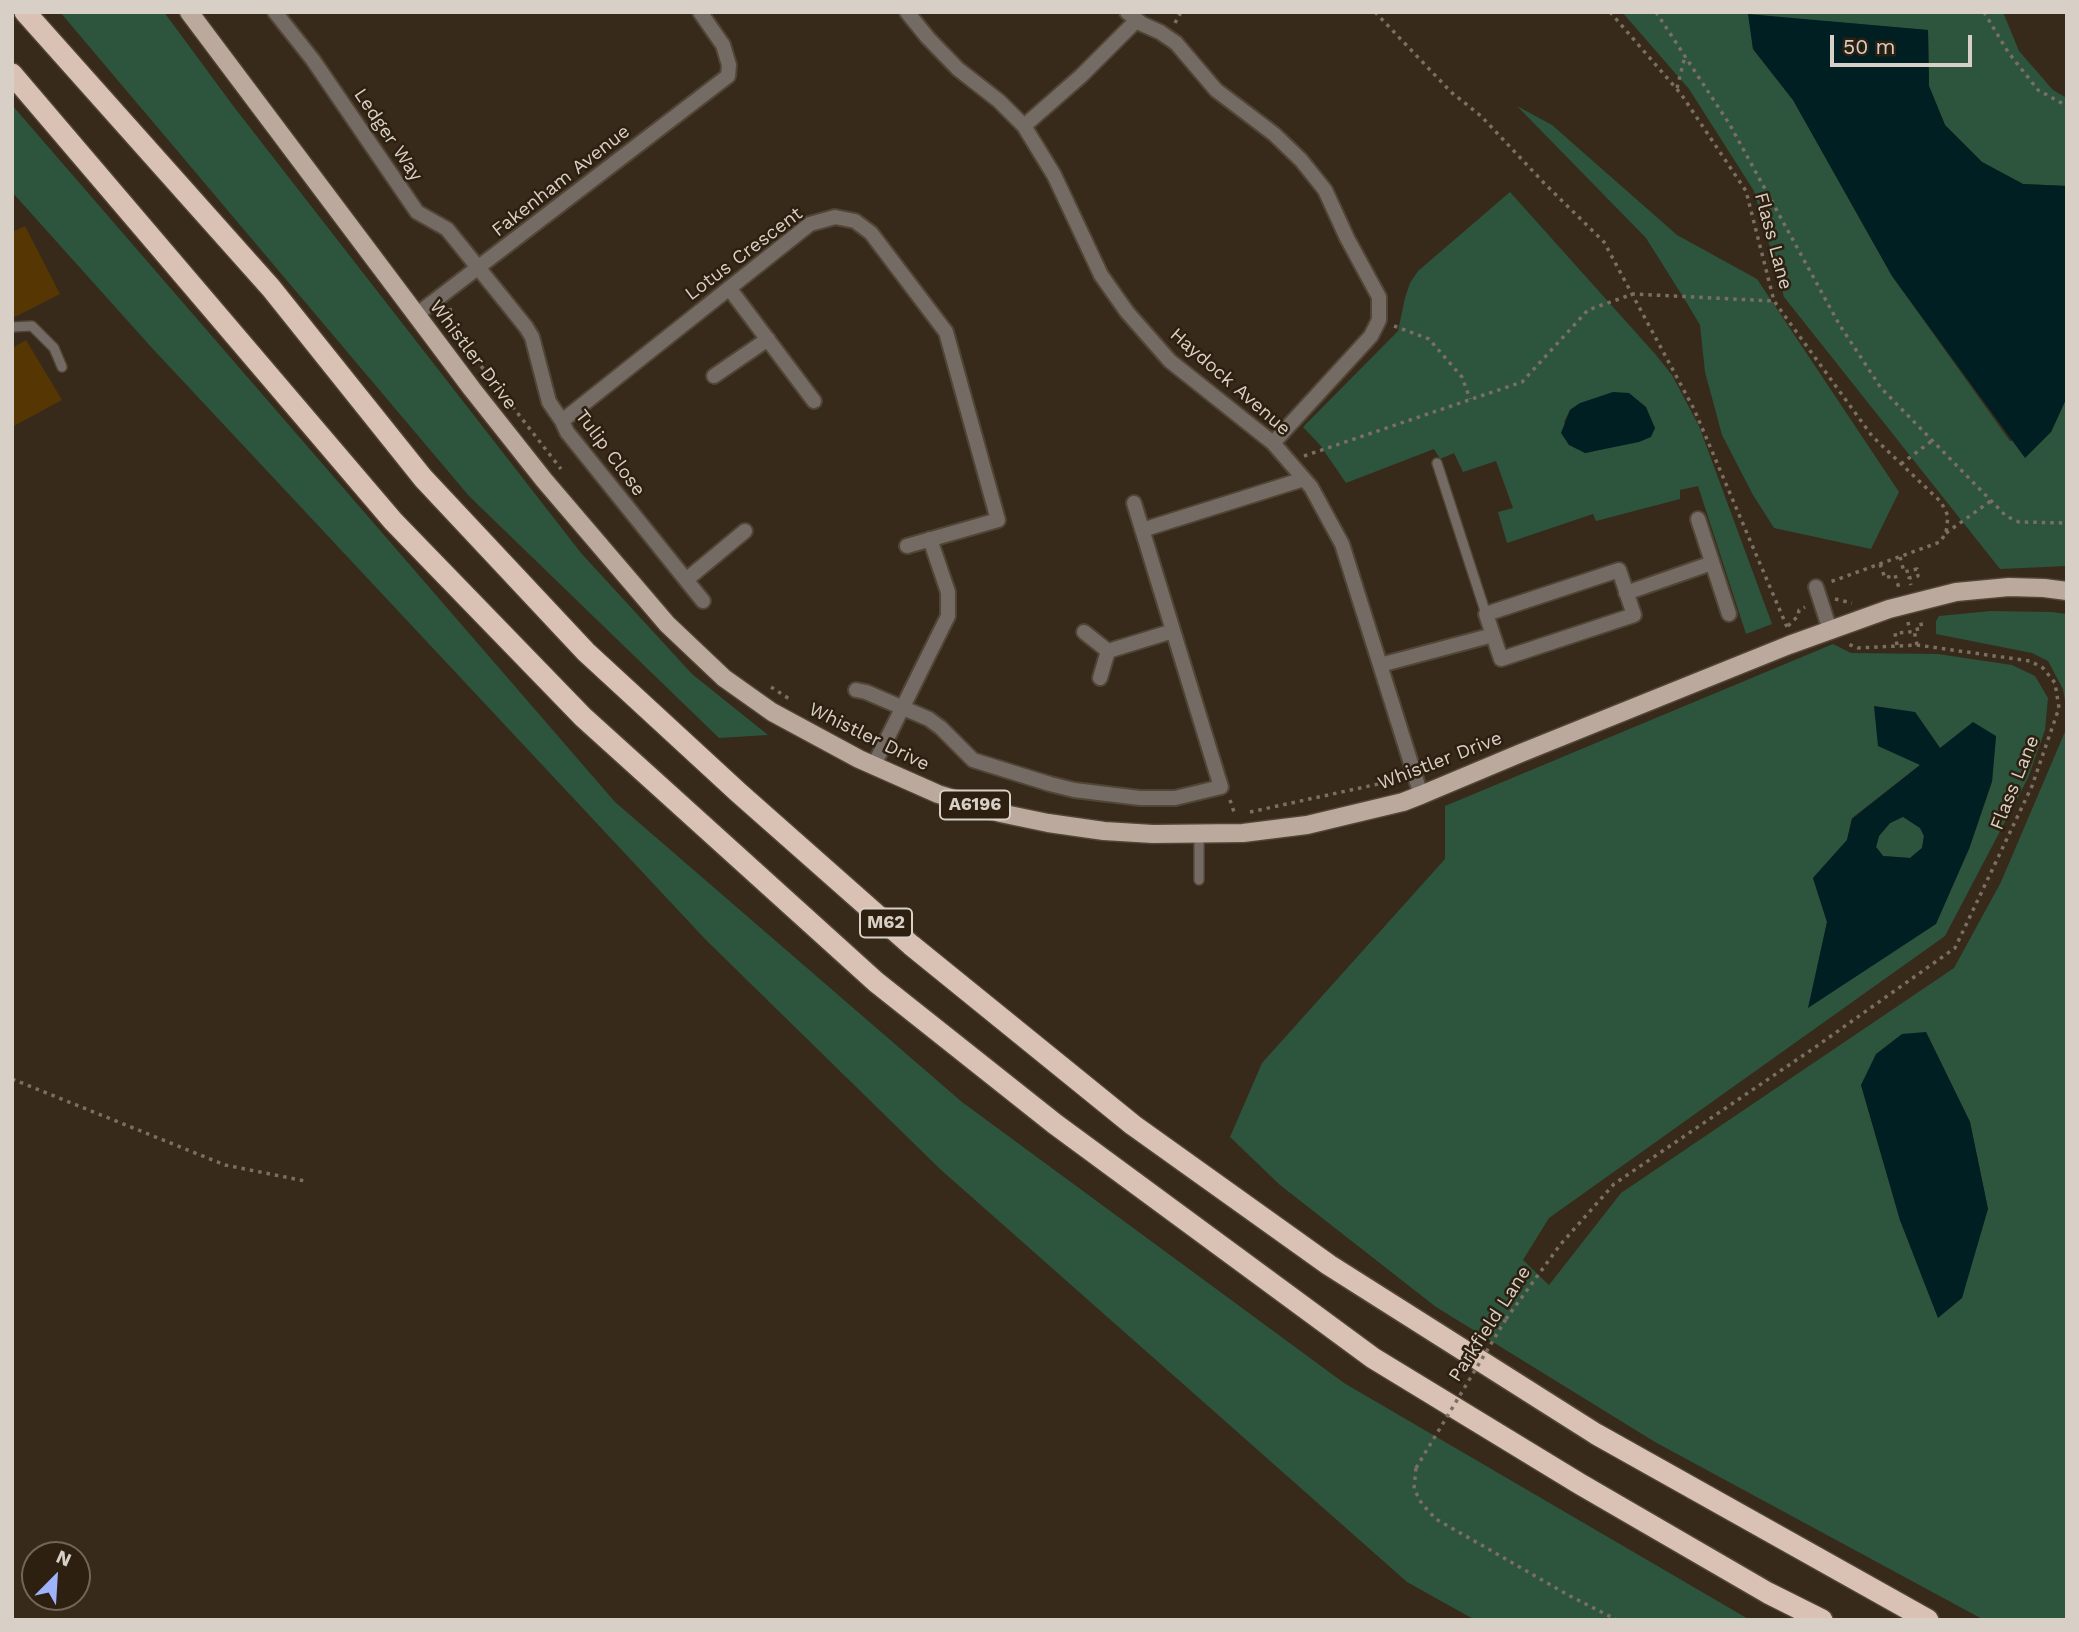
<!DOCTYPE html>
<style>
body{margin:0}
#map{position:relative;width:2079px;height:1632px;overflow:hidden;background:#372a1a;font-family:"Work Sans",sans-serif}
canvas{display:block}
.frame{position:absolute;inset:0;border:14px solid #d8d0c6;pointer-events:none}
.north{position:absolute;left:21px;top:1541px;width:70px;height:70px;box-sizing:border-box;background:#2d2010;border:2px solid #716659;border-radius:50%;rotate:24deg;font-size:19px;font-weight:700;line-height:28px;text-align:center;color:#d8d0c6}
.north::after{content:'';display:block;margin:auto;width:24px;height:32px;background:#9fb3fd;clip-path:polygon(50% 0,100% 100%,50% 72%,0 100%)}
.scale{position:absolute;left:1830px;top:35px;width:142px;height:32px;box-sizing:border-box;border:4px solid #d8d0c6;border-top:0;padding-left:9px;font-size:21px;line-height:24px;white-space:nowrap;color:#d8d0c6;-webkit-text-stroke:5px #2d2010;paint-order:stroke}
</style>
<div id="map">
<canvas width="2079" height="1632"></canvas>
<div class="frame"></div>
<div class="north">N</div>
<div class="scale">50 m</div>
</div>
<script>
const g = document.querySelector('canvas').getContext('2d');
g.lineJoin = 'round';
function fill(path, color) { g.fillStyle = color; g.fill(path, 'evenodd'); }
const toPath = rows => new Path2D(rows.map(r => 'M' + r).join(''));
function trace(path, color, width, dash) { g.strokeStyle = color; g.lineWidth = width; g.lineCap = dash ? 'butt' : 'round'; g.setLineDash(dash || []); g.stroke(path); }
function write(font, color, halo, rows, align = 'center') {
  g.font = font + ' "Work Sans",sans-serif'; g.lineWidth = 5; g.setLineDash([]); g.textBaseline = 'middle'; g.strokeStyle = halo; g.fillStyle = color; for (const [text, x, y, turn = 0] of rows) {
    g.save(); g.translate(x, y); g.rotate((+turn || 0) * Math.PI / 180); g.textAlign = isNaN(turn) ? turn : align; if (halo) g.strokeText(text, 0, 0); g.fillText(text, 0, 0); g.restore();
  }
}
fill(toPath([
 [60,12,164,12,234,107,581,553,692,674,768,735,719,738,469,496],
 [1622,12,2003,12,2019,51,2053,90,2067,98,2067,186,2023,184,1982,162,1945,125,1929,86,1928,30,1749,15,1753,49,1793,100,1892,276,2010,441,2051,432,2067,397,2067,566,2000,569,1784,297,1754,191,1689,89],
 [12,105,615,802,962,1102,1344,1383,1750,1620,1475,1620,1407,1582,940,1169,706,940,152,348,12,192],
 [1517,106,1552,125,1677,235,1757,279,1899,492,1871,549,1774,528,1753,495,1722,435,1705,372,1700,325,1685,300,1646,238],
 [1510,192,1656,355,1672,375,1699,426,1772,624,1746,634,1698,486,1680,490,1680,499,1596,521,1593,514,1507,543,1498,512,1513,508,1496,461,1463,472,1454,453,1440,459,1434,449,1346,483,1320,445,1303,427,1398,331,1405,298,1410,283,1418,271],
 [1580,403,1603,449,1585,453,1564,422,1570,410],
 [1991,611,2052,612,2067,614,2067,714,2063,689,2048,661,2032,653,1936,634,1936,621,1939,616],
 [1833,644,1851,653,1938,654,2012,665,2035,676,2048,698,2045,730,2028,778,1945,936,1549,1218,1523,1260,1549,1285,1621,1193,1954,968,2001,882,2067,727,2067,1620,1984,1620,1655,1442,1436,1307,1280,1185,1230,1137,1262,1063,1445,859,1445,806],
 [1915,712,1940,748,1996,736,1992,782,1969,849,1809,1007,1827,922,1813,878,1847,840,1852,818,1920,765],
 [1926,1032,1970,1122,1988,1209,1938,1318,1900,1220,1861,1085],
 [1903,816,1920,827,1924,836,1922,848,1910,858,1883,856,1876,847,1879,836,1890,823]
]), '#2d543d');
fill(toPath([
 [1748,14,1928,30,1929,86,1945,125,1982,162,2023,184,2067,186,2067,397,2051,432,2025,458,1892,276,1793,100,1753,49],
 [1613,392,1629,393,1646,407,1655,428,1651,437,1639,442,1585,453,1569,445,1561,433,1570,410,1580,403],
 [1874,706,1915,712,1940,748,1973,722,1996,736,1992,781,1969,849,1936,924,1808,1008,1827,922,1813,878,1847,840,1852,819,1920,765,1878,746],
 [1903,817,1920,828,1924,836,1922,848,1910,858,1883,856,1876,847,1879,836,1890,823],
 [1926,1032,1970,1122,1988,1209,1962,1298,1938,1318,1900,1220,1861,1085,1876,1054,1902,1034]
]), '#001f22');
fill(toPath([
 [25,226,60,294,15,317,12,312,12,232],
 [26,340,62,400,12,427,12,348]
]), '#563703');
const service = toPath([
 [12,327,32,326,54,348,62,367],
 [1437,463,1486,614],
 [1199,880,1199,834]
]);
const minor = toPath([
 [275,12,313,60,417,212,447,229,526,327,532,337,549,402,562,421,567,432,703,601],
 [907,12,928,38,958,69,999,101,1024,126,1054,175,1101,275,1127,312,1170,361,1273,443,1311,487,1342,544,1421,795],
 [1127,12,1142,24,1160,32,1176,43,1216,90,1274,134,1301,160,1325,190,1347,238,1379,297,1379,320,1371,336,1273,443],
 [1024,126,1081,76,1137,20],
 [729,288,814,401],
 [416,315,728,76,729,65,723,45,700,12],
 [714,376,768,339],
 [562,421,810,224,835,217,855,221,871,233,946,332,998,520,907,546],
 [1698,519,1729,614],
 [1142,530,1304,479],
 [1619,570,1634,615,1501,659,1486,614,1619,570],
 [686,580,745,531],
 [1816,587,1830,630],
 [1626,593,1712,563],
 [1084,632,1108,651,1100,678],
 [1108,651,1173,631],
 [1380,665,1493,635],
 [856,690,866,692,929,719,941,728,973,760,1050,784,1074,790,1140,798,1175,798,1221,787,1134,503],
 [874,765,948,616,948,592,930,539]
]);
const primary = toPath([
 [189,12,472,389,544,480,667,624,724,678,772,712,859,759,938,794,1000,813,1048,823,1104,831,1153,834,1243,833,1307,825,1403,802,1421,795,1521,753,1789,645,1889,609,1956,592,2009,587,2044,588,2067,591]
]);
const motorway = toPath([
 [25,12,271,288,423,478,586,652,739,793,911,945,1133,1125,1329,1265,1596,1434,1928,1620],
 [12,74,393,521,583,717,876,982,1055,1124,1373,1358,1580,1484,1768,1593,1822,1620]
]);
trace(service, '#514536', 12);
trace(minor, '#514536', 18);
trace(primary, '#514536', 21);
trace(motorway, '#514536', 24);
trace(toPath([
 [1375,12,1451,92,1481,116,1544,183,1604,242,1694,409,1787,627],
 [1610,12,1681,94,1746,191,1774,301,1872,436,1941,502,1948,516,1946,533,1940,542,1830,582],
 [1656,12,1730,125,1839,324,1881,388,2006,516,2019,522,2067,523],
 [1984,12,2008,52,2038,90,2067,106],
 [1175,23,1181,12],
 [1677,88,1685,56],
 [450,308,453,330,561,469],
 [1394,326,1429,339,1462,377,1470,399],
 [1304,456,1522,382,1588,310,1633,294,1774,301],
 [1901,464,1933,440],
 [1946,533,1992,500],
 [1900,557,1904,572,1917,569,1918,576,1909,578,1911,585],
 [1880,564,1885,578,1895,575,1899,588],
 [1835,599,1852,603],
 [1788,626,1798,616,1799,610,1805,607],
 [1897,645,1895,633,1910,632,1908,622],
 [1917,645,1914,630,1922,628,1920,619],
 [771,687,791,700],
 [856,736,865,733,872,736],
 [1426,763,1432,762,1441,766],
 [1230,800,1235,815],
 [1250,812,1383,783,1390,778,1396,767],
 [12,1079,225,1165,305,1181],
 [1506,1319,1560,1245,1614,1184,1814,1048,1955,948,2032,786,2059,708,2055,683,2043,668,2030,661,1917,645,1858,648,1848,644],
 [1416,1468,1414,1489,1422,1504,1436,1519,1570,1596,1617,1620]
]), '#7a6f62', 3.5, [3.5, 5]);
trace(service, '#756b65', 9);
trace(minor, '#756b65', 14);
trace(primary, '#bca99d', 18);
trace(motorway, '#d9c2b3', 21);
trace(toPath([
 [1416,1468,1506,1319]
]), '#7a6f62', 3.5, [3.5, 5]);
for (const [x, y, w] of [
 [975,805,70],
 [886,923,52]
]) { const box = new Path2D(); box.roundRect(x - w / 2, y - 14.5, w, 29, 5); g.fillStyle = '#2d2010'; g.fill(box); trace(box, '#d8d0c6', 2); }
write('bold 18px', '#d8d0c6', null, [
 ["A6196",975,805],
 ["M62",886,923]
]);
write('19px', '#d8d0c6', '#2d2010', [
 ["Ledger Way",388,135,56],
 ["Fakenham Avenue",561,181,-38],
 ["Flass Lane",1773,241,75],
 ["Lotus Crescent",744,254,-37],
 ["Whistler Drive",473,355,53],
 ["Haydock Avenue",1230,382,41],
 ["Tulip Close",610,453,53],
 ["Whistler Drive",869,737,26],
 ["Whistler Drive",1440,761,-21],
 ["Flass Lane",2015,783,-68],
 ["Parkfield Lane",1490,1324,-57]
]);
</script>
